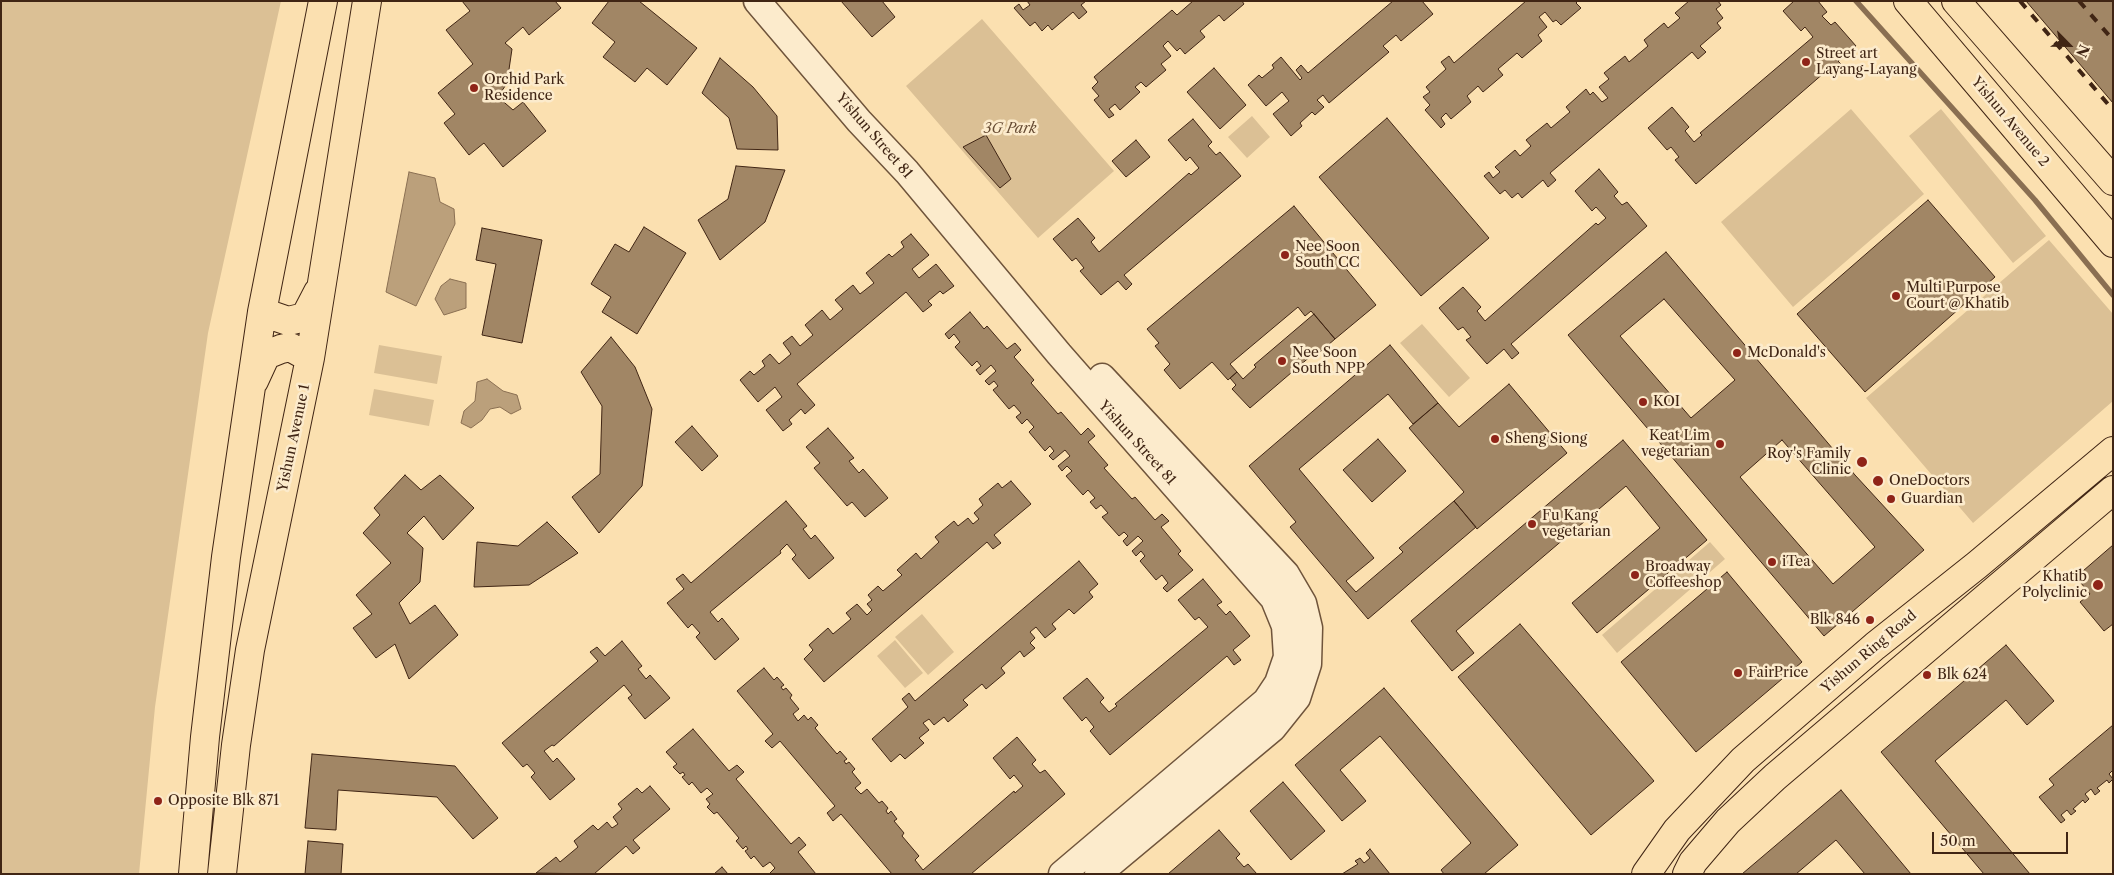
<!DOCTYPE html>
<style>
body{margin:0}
#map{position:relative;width:2114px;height:875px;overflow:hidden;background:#fbe0b0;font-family:"Libre Caslon Text",serif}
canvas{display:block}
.frame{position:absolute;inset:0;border:2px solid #402514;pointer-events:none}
.north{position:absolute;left:2044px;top:20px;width:50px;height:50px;-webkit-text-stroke:4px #fcebcc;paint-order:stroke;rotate:113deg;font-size:14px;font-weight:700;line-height:20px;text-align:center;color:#402514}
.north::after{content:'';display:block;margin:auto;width:18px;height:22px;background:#402514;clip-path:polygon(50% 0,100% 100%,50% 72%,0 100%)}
.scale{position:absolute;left:1932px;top:832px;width:136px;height:22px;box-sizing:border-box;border:2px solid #402514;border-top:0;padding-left:6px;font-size:15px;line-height:18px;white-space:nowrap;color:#402514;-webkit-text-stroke:4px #fcebcc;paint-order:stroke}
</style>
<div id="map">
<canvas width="2114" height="875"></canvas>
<div class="frame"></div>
<div class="north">N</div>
<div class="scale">50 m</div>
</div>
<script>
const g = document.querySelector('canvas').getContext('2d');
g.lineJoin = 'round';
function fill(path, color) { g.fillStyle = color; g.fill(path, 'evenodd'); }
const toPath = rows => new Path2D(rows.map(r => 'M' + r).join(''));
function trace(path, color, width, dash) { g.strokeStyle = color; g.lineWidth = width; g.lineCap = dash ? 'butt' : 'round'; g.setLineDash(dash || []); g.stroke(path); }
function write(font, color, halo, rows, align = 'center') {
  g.font = font + ' "Libre Caslon Text",serif'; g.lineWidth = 5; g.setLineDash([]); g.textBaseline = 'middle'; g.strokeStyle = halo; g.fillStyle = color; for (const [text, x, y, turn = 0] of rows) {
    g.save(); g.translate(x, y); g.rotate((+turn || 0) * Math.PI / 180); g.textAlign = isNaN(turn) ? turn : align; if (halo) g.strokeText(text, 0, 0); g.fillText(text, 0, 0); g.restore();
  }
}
fill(toPath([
 [1,1,281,1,208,333,155,707,139,874,1,874],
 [982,19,1114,171,1038,238,906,86],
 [1851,109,1924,194,1793,307,1721,222],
 [1941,109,2046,236,2013,263,1909,136],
 [1252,116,1270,137,1247,158,1228,137],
 [2049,240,2113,314,2113,401,1973,523,1866,398],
 [1422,324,1470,378,1449,397,1400,343],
 [379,345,442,356,437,384,374,373],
 [374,389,434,400,429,426,369,415],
 [1710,542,1725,559,1617,653,1602,635],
 [922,614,954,652,928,675,895,637],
 [895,640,923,673,905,688,877,656]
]), '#dbc095');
const water = toPath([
 [409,172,435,178,440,202,454,209,455,224,416,306,386,292,409,172],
 [450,279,466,283,466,308,444,315,435,299,441,286,450,279],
 [487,379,503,391,517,395,521,409,511,414,500,407,490,409,482,420,471,428,461,423,464,411,475,401,477,382,487,379]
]);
fill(water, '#bba07b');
trace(water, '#8a6f52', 1);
trace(toPath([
 [1856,1,2035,200,2113,295]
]), '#8a6f52', 5.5);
const building = toPath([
 [462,1,555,1,561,8,529,35,523,27,505,43,512,49,507,83,498,97,513,110,523,102,546,131,503,167,484,143,469,155,444,123,455,114,438,93,473,64,446,30,470,11,462,1],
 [609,1,639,1,697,48,667,85,647,68,635,82,603,57,615,42,592,23,609,1],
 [841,1,882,1,895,17,872,37,841,1],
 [1027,1,1086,1,1081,5,1087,12,1079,19,1073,12,1052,30,1048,25,1042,31,1035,22,1030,26,1014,8,1019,4,1023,10,1030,5,1027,1],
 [1193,1,1242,1,1244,4,1224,21,1219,15,1200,31,1205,37,1185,54,1180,48,1177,51,1168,41,1163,46,1171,56,1161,64,1166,70,1146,87,1141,82,1135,87,1140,92,1120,110,1115,104,1109,109,1114,115,1109,118,1094,100,1099,96,1092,88,1098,82,1094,77,1172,10,1177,15,1193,1],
 [1393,1,1422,1,1433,14,1401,41,1396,35,1383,46,1389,52,1329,103,1323,95,1317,100,1324,107,1315,115,1312,112,1300,123,1302,126,1291,136,1273,114,1289,101,1282,92,1266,106,1248,85,1259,75,1262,78,1274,68,1272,65,1281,57,1300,80,1302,78,1296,70,1301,65,1308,73,1393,1],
 [1526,1,1578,1,1576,3,1581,8,1561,25,1556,20,1553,22,1545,12,1539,17,1547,27,1538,35,1542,41,1522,58,1517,53,1498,69,1503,75,1483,92,1478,86,1467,96,1471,102,1451,119,1446,113,1441,118,1445,124,1441,128,1425,110,1430,105,1423,97,1430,92,1426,87,1446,69,1441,62,1449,56,1454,63,1526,1],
 [1689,1,1718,1,1721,5,1716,9,1723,18,1717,23,1721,28,1700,46,1706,52,1698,59,1692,52,1550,173,1556,180,1548,187,1543,180,1522,198,1518,193,1512,198,1505,190,1500,194,1484,176,1489,172,1493,178,1500,172,1495,167,1515,150,1520,156,1531,146,1526,140,1547,123,1551,128,1570,112,1566,107,1586,89,1590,95,1593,92,1602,102,1608,98,1599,87,1609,79,1604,73,1625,56,1629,62,1648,46,1644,40,1664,23,1668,28,1680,18,1675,13,1689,1],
 [1794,1,1818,1,1827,12,1822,16,1831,25,1835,22,1856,46,1838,61,1847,70,1840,75,1832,66,1696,184,1675,160,1679,157,1671,147,1667,150,1648,128,1672,107,1689,127,1685,131,1694,142,1702,135,1700,133,1813,37,1805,27,1801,31,1783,11,1794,1],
 [2026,1,2113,1,2113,103,2026,1],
 [720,58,753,87,777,116,778,150,737,149,729,118,702,93,720,58],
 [1214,68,1246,105,1220,129,1187,92,1214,68],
 [1387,118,1489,238,1421,296,1319,177,1387,118],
 [1193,119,1212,142,1208,146,1216,155,1220,152,1241,176,1124,275,1132,284,1126,290,1118,281,1101,295,1080,271,1084,268,1076,258,1072,261,1053,239,1078,218,1095,238,1091,242,1099,252,1189,173,1191,175,1199,168,1190,157,1186,161,1168,140,1193,119],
 [986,135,1011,179,1000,188,963,147,986,135],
 [1136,140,1150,157,1126,177,1112,161,1136,140],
 [736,166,785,170,765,222,720,260,698,220,728,199,736,166],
 [1599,169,1618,192,1614,196,1622,205,1627,202,1647,226,1511,344,1519,353,1512,359,1504,349,1487,364,1466,340,1471,337,1463,327,1458,330,1439,308,1463,287,1481,307,1477,311,1485,321,1596,223,1598,225,1606,218,1596,207,1592,211,1575,191,1599,169],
 [1928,200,1995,277,1865,392,1797,314,1928,200],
 [1294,206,1376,305,1335,339,1311,311,1305,316,1298,307,1230,364,1237,372,1228,380,1212,362,1180,389,1164,370,1170,364,1155,346,1159,343,1147,329,1294,206],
 [644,227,686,253,637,334,602,312,611,297,591,284,615,244,629,252,644,227],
 [482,228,542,240,522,343,482,335,496,264,476,260,482,228],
 [911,234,929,255,912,269,919,278,936,264,954,286,943,294,940,291,928,301,932,305,923,312,906,292,797,384,815,405,805,414,801,409,789,420,792,424,783,431,766,410,782,397,775,387,758,402,740,380,750,371,754,375,765,366,762,361,770,354,779,364,791,354,783,343,792,336,800,346,813,335,805,325,822,310,830,320,843,309,835,300,853,285,860,294,874,283,866,273,889,254,892,257,904,247,901,242,911,234],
 [1666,252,1855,475,1924,550,1824,636,1568,335,1666,252],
 [1664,299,1735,380,1691,418,1620,336,1664,299],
 [1782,440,1875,547,1833,584,1740,477,1782,440],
 [970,312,984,329,987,326,1007,349,1015,343,1021,350,1014,357,1034,380,1031,383,1058,414,1061,412,1081,435,1088,428,1095,436,1088,442,1108,465,1104,468,1132,499,1135,497,1155,520,1162,514,1169,521,1161,527,1181,551,1178,554,1193,570,1167,592,1163,588,1168,583,1162,575,1156,580,1140,561,1145,556,1141,551,1136,556,1132,551,1143,541,1138,536,1127,546,1123,541,1128,536,1124,532,1119,536,1102,517,1108,513,1101,505,1096,509,1090,502,1095,498,1088,490,1083,495,1066,476,1072,471,1067,466,1062,471,1058,466,1070,456,1065,450,1053,460,1049,456,1054,451,1050,446,1045,451,1029,432,1034,427,1027,419,1022,424,1016,417,1021,413,1014,405,1009,409,993,390,998,386,994,381,989,385,985,381,996,371,991,365,980,375,976,370,981,366,977,361,972,366,955,347,960,342,954,334,949,339,945,334,970,312],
 [1314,314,1335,339,1314,357,1312,355,1250,408,1232,389,1236,385,1230,378,1237,372,1243,379,1256,367,1254,365,1314,314],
 [611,337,635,367,652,409,642,486,599,533,572,497,600,474,602,406,581,372,611,337],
 [1390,345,1438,403,1413,424,1388,394,1299,469,1374,558,1346,581,1356,592,1403,552,1399,548,1454,501,1476,527,1368,619,1290,527,1296,522,1249,466,1390,345],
 [1509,384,1567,453,1477,529,1454,501,1464,492,1409,428,1438,403,1459,427,1509,384],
 [692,426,718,456,702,471,675,442,692,426],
 [828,428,854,458,849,461,859,473,863,469,888,498,865,517,852,502,847,506,814,468,820,463,806,447,828,428],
 [1378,439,1406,471,1372,502,1343,470,1378,439],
 [1623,440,1707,540,1597,633,1572,603,1660,528,1626,486,1456,631,1474,653,1452,671,1411,621,1623,440],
 [405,475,421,490,440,475,474,508,443,540,424,516,407,533,423,548,420,582,399,603,410,624,435,605,458,635,409,679,395,644,376,658,353,628,372,614,356,595,391,563,363,533,380,515,374,508,405,475],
 [1011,481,1031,504,994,535,1001,543,993,549,987,542,824,682,804,659,813,650,809,645,828,628,833,634,851,619,846,613,857,604,867,615,872,610,867,604,872,600,868,595,878,586,883,591,902,575,897,570,916,553,921,559,939,542,935,537,954,521,958,526,968,518,973,524,979,519,974,513,983,505,979,499,998,483,1002,488,1011,481],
 [786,501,807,526,803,529,811,539,815,535,834,558,809,579,792,559,796,555,787,544,780,551,781,553,710,612,718,622,722,618,739,639,715,660,696,637,700,633,692,624,688,628,667,603,684,589,676,579,683,574,691,583,786,501],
 [547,522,578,553,529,585,474,587,477,542,518,546,547,522],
 [2113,545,2113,624,2104,631,2080,602,2090,594,2076,577,2113,545],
 [1079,561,1098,584,1089,592,1093,597,1074,614,1069,609,1052,624,1056,629,1045,638,1036,627,1030,632,1035,638,1030,643,1035,648,1024,657,1020,651,1001,668,1005,673,986,689,982,684,963,700,968,705,948,722,944,717,934,725,929,719,923,723,929,730,919,738,924,743,905,759,900,754,891,762,872,739,908,707,902,699,909,693,915,701,1079,561],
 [1727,572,1802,662,1696,752,1621,662,1727,572],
 [1203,579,1222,602,1217,605,1226,615,1230,611,1250,636,1233,650,1241,660,1234,665,1227,656,1110,755,1090,731,1094,727,1086,717,1082,721,1063,698,1087,678,1104,698,1100,702,1109,712,1117,706,1115,704,1208,627,1199,617,1195,620,1178,600,1203,579],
 [1520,624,1654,781,1591,835,1458,677,1520,624],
 [622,641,642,666,638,669,646,679,650,675,670,698,645,719,628,698,632,695,624,685,554,746,552,745,544,751,553,762,557,758,575,779,550,800,531,777,535,773,527,764,523,767,502,743,598,661,590,652,597,647,605,656,622,641],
 [2006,645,2054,701,2027,725,2006,700,1935,761,2030,874,1984,874,1881,752,2006,645],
 [764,668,774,680,777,677,784,685,781,687,783,690,786,688,792,695,790,698,799,709,793,714,798,721,804,715,808,720,811,717,818,725,815,728,837,754,840,751,847,759,844,761,846,764,849,762,855,769,852,772,861,783,855,788,861,794,867,789,879,803,882,801,888,808,886,811,888,814,891,811,897,819,894,821,904,833,902,836,919,856,915,860,923,870,1014,791,1015,793,1023,786,1014,775,1010,779,993,758,1017,737,1036,760,1032,764,1040,773,1045,770,1065,794,971,874,892,874,841,814,833,821,827,813,835,806,780,741,772,748,765,741,773,734,737,691,764,668],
 [1384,688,1518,845,1484,874,1444,874,1441,870,1471,843,1380,736,1340,770,1366,801,1342,821,1295,765,1384,688],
 [2113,725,2113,770,2109,774,2113,779,2109,783,2107,780,2097,788,2100,791,2095,795,2091,789,2085,794,2089,799,2085,803,2083,800,2073,809,2076,811,2071,815,2067,810,2061,815,2065,820,2061,823,2039,797,2054,785,2049,779,2113,725],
 [693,729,729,771,737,765,744,772,736,779,791,844,799,837,806,845,798,852,816,874,769,874,775,868,770,862,763,867,754,856,751,859,745,851,748,849,746,846,743,849,736,841,739,838,717,812,714,814,707,807,710,804,706,799,713,794,707,788,701,793,692,782,689,785,682,777,685,775,683,772,680,774,673,767,677,764,666,752,693,729],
 [312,754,455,766,498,818,473,839,437,797,338,790,336,830,305,828,312,754],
 [1283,782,1325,831,1291,860,1250,811,1283,782],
 [650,786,670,809,633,840,640,848,633,854,626,846,594,874,536,873,556,857,560,862,578,847,574,841,593,825,598,830,607,822,612,828,618,824,613,817,622,809,618,804,637,788,642,793,650,786],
 [1841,790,1911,874,1865,874,1836,840,1796,874,1742,874,1841,790],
 [1219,830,1240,854,1236,858,1244,867,1248,864,1257,874,1168,874,1219,830],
 [308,841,343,844,341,874,305,874,308,841],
 [1370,849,1390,874,1342,874,1358,864,1355,861,1360,858,1364,863,1370,858,1366,853,1370,849],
 [722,867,728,874,714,874,722,867]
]);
fill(building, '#a18665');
trace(building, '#402514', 1);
const minor = toPath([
 [757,1,859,121,907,172,1059,354,1274,599,1285,626,1287,657,1278,683,1266,701,1062,874],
 [1098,874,1273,728,1297,698,1308,664,1309,628,1303,603,1286,574,1102,377]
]);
const major = toPath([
 [1908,1,2113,243],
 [1956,1,2113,181],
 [262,312,288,321,305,317,318,292],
 [254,381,266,355,281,349,290,347,310,358],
 [193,874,205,737,226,557,262,312,323,1],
 [222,874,236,745,250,650,310,358,367,1],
 [1646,874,1677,830,1743,760,1875,646,1977,565,2113,451],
 [1687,874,1693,862,1728,821,1775,777,2113,490]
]);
trace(minor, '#6f543b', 29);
trace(major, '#402514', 30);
trace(minor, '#fcebcc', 26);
trace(major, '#fbe0b0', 28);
trace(toPath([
 [2020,1,2113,110],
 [2079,1,2113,40]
]), '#402514', 4, [9, 9]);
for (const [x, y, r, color] of [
 [1806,62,5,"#8f2418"],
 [474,88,5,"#8f2418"],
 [1285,255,5,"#8f2418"],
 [1896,296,5,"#8f2418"],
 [1737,353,5,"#8f2418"],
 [1282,361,5,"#8f2418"],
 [1643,402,5,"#8f2418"],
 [1495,439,5,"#8f2418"],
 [1720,444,5,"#8f2418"],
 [1862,462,6,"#8f2418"],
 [1878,481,6,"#8f2418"],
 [1891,499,5,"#8f2418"],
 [1532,524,5,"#8f2418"],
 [1772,562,5,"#8f2418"],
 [1635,575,5,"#8f2418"],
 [2098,585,6,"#8f2418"],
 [1870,620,5,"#8f2418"],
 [1738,673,5,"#8f2418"],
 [1927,675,5,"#8f2418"],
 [158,801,5,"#8f2418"]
]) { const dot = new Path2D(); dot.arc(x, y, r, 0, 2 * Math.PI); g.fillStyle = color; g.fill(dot); trace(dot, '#fcebcc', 2); }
write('14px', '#402514', '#fcebcc', [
 ["Street art",1816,54],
 ["Layang-Layang",1816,70],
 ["Orchid Park",484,80],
 ["Residence",484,96],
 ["Nee Soon",1295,247],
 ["South CC",1295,263],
 ["Multi Purpose",1906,288],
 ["Court @ Khatib",1906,304],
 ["Nee Soon",1292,353],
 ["South NPP",1292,369],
 ["McDonald's",1747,353],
 ["KOI",1653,402],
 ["Keat Lim",1710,436,"right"],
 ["vegetarian",1710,452,"right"],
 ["Sheng Siong",1505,439],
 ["Roy's Family",1851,454,"right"],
 ["Clinic",1851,470,"right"],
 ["OneDoctors",1889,481],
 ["Guardian",1901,499],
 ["Fu Kang",1542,516],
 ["vegetarian",1542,532],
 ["iTea",1782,562],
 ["Broadway",1645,567],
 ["Coffeeshop",1645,583],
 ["Khatib",2087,577,"right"],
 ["Polyclinic",2087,593,"right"],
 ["Blk 846",1860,620,"right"],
 ["FairPrice",1748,673],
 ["Blk 624",1937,675],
 ["Opposite Blk 871",168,801]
], 'left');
write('14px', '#402514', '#fcebcc', [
 ["Yishun Avenue 2",2010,122,50],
 ["Yishun Street 81",874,136,49],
 ["Yishun Avenue 1",294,438,-78],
 ["Yishun Street 81",1137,443,48],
 ["Yishun Ring Road",1869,652,-40]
]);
write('italic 14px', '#674c34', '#fcebcc', [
 ["3G Park",1010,129]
]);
</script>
